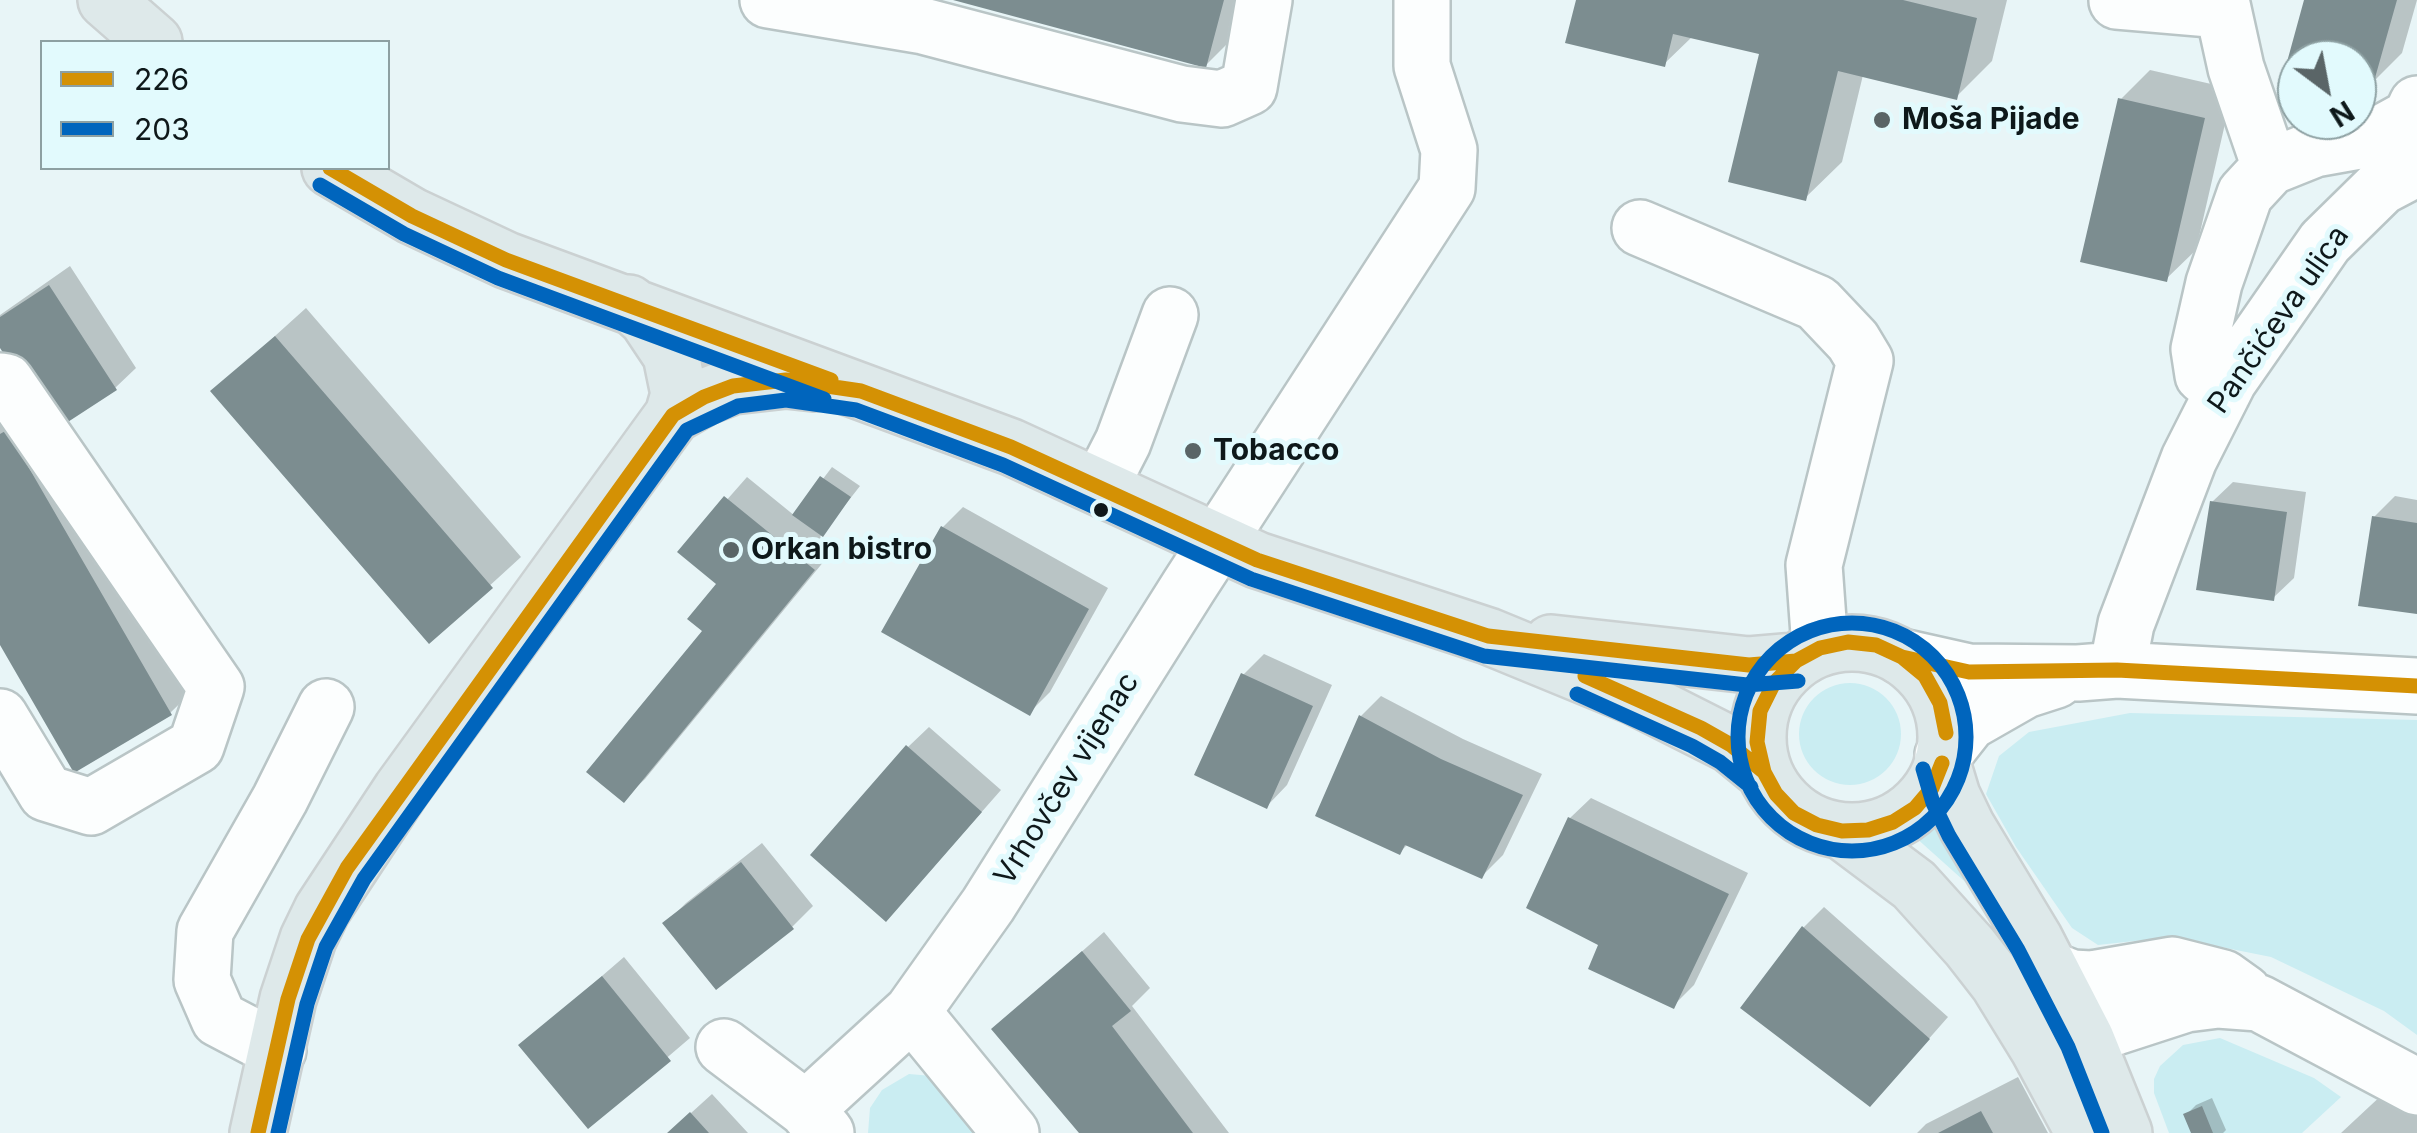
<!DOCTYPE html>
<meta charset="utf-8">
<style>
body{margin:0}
#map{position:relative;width:2417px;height:1133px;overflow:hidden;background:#e8f5f7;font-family:Inter,sans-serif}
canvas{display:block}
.legend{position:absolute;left:40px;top:40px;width:350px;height:130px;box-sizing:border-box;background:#e2fafd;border:2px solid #8da0a2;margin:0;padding:12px 18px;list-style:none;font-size:30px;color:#0e181a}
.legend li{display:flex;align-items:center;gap:20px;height:50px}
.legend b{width:50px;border:2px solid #8da0a2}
.north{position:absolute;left:2277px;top:40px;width:100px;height:100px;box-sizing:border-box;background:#e2fafd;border:2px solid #8da0a2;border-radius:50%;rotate:148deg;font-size:28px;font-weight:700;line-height:40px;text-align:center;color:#0e181a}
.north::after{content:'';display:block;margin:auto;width:35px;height:45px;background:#5a6567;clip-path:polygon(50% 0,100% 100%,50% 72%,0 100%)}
</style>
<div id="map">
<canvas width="2417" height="1133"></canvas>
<ul class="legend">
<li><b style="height:12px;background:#d49104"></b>226</li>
<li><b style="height:12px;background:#0065bd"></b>203</li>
</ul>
<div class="north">N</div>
</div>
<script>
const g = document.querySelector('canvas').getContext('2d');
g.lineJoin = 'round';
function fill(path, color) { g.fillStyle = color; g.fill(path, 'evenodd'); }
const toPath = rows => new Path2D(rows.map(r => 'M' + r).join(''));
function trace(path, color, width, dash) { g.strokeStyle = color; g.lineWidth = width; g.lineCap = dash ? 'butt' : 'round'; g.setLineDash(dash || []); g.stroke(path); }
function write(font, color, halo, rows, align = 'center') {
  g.font = font + ' Inter,sans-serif'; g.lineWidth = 10; g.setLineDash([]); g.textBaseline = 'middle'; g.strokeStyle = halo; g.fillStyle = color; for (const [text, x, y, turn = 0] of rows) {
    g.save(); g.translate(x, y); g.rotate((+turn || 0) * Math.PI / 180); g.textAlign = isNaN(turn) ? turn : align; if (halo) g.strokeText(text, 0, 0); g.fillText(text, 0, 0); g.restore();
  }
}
fill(toPath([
 '1799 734a51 51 0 1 1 102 0a51 51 0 1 1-102 0Z',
 [2130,713,2417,720,2417,1035,2384,1011,2271,957,2171,937,2098,945,2072,928,2016,847,1986,794,1999,756,2029,732],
 [1941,816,1992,906,1914,836],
 [2220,1038,2314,1078,2341,1097,2302,1133,2169,1133,2154,1093,2154,1079,2160,1066,2183,1045],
 [909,1074,932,1076,985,1133,868,1133,870,1108,882,1090]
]), '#caedf2');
fill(toPath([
 [958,0,1255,0,1250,21,1206,65],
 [1578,0,2007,0,1992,61,1956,97,1863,75,1842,162,1805,198,1762,52,1693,36,1664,64],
 [2307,0,2417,0,2402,53,2373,82,2357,78,2357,60,2290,60],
 [2150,70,2233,89,2196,250,2166,279,2121,99],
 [70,266,136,368,115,388,52,430,200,684,170,713,0,640,0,425,38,402,0,343,0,315],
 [306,308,521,557,429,641,214,391],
 [832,467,860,486,820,537,834,549,645,779,624,799,705,630,719,584,681,552,747,477,795,516],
 [2233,482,2306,492,2294,578,2273,598,2212,502],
 [2395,496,2417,500,2417,611,2374,517],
 [963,507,1108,588,1050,692,1029,713,943,527],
 [1264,654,1332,685,1287,785,1267,806,1243,675],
 [1381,696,1463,739,1542,774,1503,855,1482,876,1408,844,1400,852,1361,716],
 [929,727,1001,790,906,898,908,747],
 [1591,798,1748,873,1694,985,1673,1006,1601,944,1529,907,1570,818],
 [762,843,813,906,792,927,666,923,686,903],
 [1824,907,1948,1017,1890,1083,1743,1007,1804,927],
 [1104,932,1150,988,1132,1006,1229,1133,1082,1133,994,1029],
 [624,957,690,1038,588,1125,522,1045],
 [2018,1077,2048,1133,1917,1133,1926,1124],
 [2385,1092,2417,1109,2417,1133,2341,1133],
 [712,1094,748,1133,669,1133],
 [2212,1098,2226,1130,2223,1133,2194,1133,2186,1115,2196,1105]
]), '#0003');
fill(toPath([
 [953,0,1224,0,1206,68],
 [1576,0,1903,0,1977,18,1957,100,1838,71,1806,201,1728,182,1759,54,1673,34,1665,67,1565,43],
 [2304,0,2397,0,2373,85,2357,80,2357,60,2297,60,2297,64,2287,62],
 [2118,98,2205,118,2167,282,2080,262],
 [49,285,117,390,54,431,0,348,0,317],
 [275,336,493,588,429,644,210,391],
 [7,430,172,715,74,773,0,645,0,434],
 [820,476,851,497,823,537,792,515],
 [724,496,815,570,624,803,586,772,702,631,687,619,716,584,677,552],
 [2210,501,2287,512,2274,601,2196,590],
 [2372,516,2417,523,2417,614,2358,606],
 [941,526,1089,609,1030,716,881,632],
 [1241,673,1313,706,1267,809,1194,775],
 [1359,715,1441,759,1523,795,1482,879,1405,845,1400,855,1315,816],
 [906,745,982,812,886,922,810,855],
 [1568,817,1729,894,1674,1009,1588,969,1598,945,1526,908],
 [741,862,794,929,716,990,662,923],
 [1802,926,1930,1039,1870,1107,1740,1008],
 [1082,951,1131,1011,1112,1026,1193,1133,1079,1133,991,1029],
 [602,976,671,1061,588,1129,518,1045],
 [2202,1106,2213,1133,2191,1133,2183,1114],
 [1981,1111,1993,1133,1938,1133],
 [690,1112,709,1133,667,1133]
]), '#7c8d90');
const minor = toPath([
 [768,0,923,26,1182,94,1222,99,1249,87,1264,0],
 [2221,0,2236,68,2270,167],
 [2117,1,2222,10],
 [1640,228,1817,303,1853,341,1865,361,1814,565,1820,648],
 [0,381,6,382,216,687,196,746,91,807,46,793,0,717],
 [2223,392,2203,375,2199,349,2214,283,2245,194,2270,167,2315,149,2371,139,2411,117,2417,104],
 [1100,487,1123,442,1170,315],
 [1902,657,1969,672,2078,673,2117,670,2417,686],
 [2117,670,2126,624,2189,459,2229,380,2325,242,2381,187,2417,168],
 [1943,755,1969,722,2025,690,2056,680],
 [2051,970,2072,978,2091,979,2172,965,2223,978,2244,993],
 [912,1012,1011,1133],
 [2040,1032,2069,1042,2186,1004,2218,1000,2259,1003,2417,1087],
 [724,1047,806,1109],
 [278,1050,219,1019,202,980,205,931,280,799,326,707],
 [826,1133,806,1109,912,1012,988,905,1189,586,1447,188,1449,150,1422,66,1422,0]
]);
const major = toPath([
 [106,0,154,42],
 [330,168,412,216,506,260,1011,447,1257,560,1488,636,1634,696,1731,745,1764,772],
 [673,415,704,397,733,386,786,380,814,383],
 '1758 737a94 94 0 1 1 188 0a94 94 0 1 1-188 0Z',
 [1551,643,1749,665,1796,661],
 [1942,763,1952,796,1967,827,2035,940,2086,1039,2124,1133],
 [1842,831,1914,885,1970,947,1998,983,2038,1048,2084,1133],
 [258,1133,288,999,308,939,322,910,401,790,673,415,679,394,671,355,647,319,629,303]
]);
trace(minor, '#b9c5c6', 60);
trace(major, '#cbd1d2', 60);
trace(minor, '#fcfefe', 55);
trace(major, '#dee9ea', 55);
trace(toPath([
 [330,168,412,216,506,260,831,380],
 [1902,657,1969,672,2117,670,2417,686],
 [1585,676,1701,728,1731,745,1764,772],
 [1942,763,1932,788,1915,808,1893,822,1868,830,1842,831,1817,825,1794,813,1776,794,1764,772,1757,742,1760,711,1774,683,1796,661,1820,648,1848,642,1876,645,1902,657,1925,676,1940,703,1946,733],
 [258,1133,288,999,308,939,347,868,673,415,704,397,733,386,786,380,861,391,1011,447,1257,560,1488,636,1749,665,1796,661]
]), '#d49104', 15);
trace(toPath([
 [320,185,404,234,498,278,824,399],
 '1738 737a114 114 0 1 1 228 0a114 114 0 1 1-228 0Z',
 [1577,694,1692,746,1720,762,1751,787],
 [1923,769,1933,803,1949,836,2018,950,2068,1047,2102,1133],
 [278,1133,307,1004,326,947,364,879,687,430,738,406,786,400,856,410,1003,465,1251,579,1484,656,1747,685,1798,681]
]), '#0065bd', 15);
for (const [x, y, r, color] of [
 [1882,120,10,"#5a6567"],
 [1193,451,10,"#5a6567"],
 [1101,510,9,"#0e181a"],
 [731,550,10,"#5a6567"]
]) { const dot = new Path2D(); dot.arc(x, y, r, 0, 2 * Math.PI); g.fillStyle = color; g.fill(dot); trace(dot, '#e2fafd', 4); }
write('bold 30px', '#0e181a', '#e2fafd', [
 ["Moša Pijade",1902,120],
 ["Tobacco",1213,451],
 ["Orkan bistro",751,550]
], 'left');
write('30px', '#0e181a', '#e2fafd', [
 ["Pančićeva ulica",2279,320,-55],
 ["Vrhovčev vijenac",1067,779,-58]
]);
</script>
